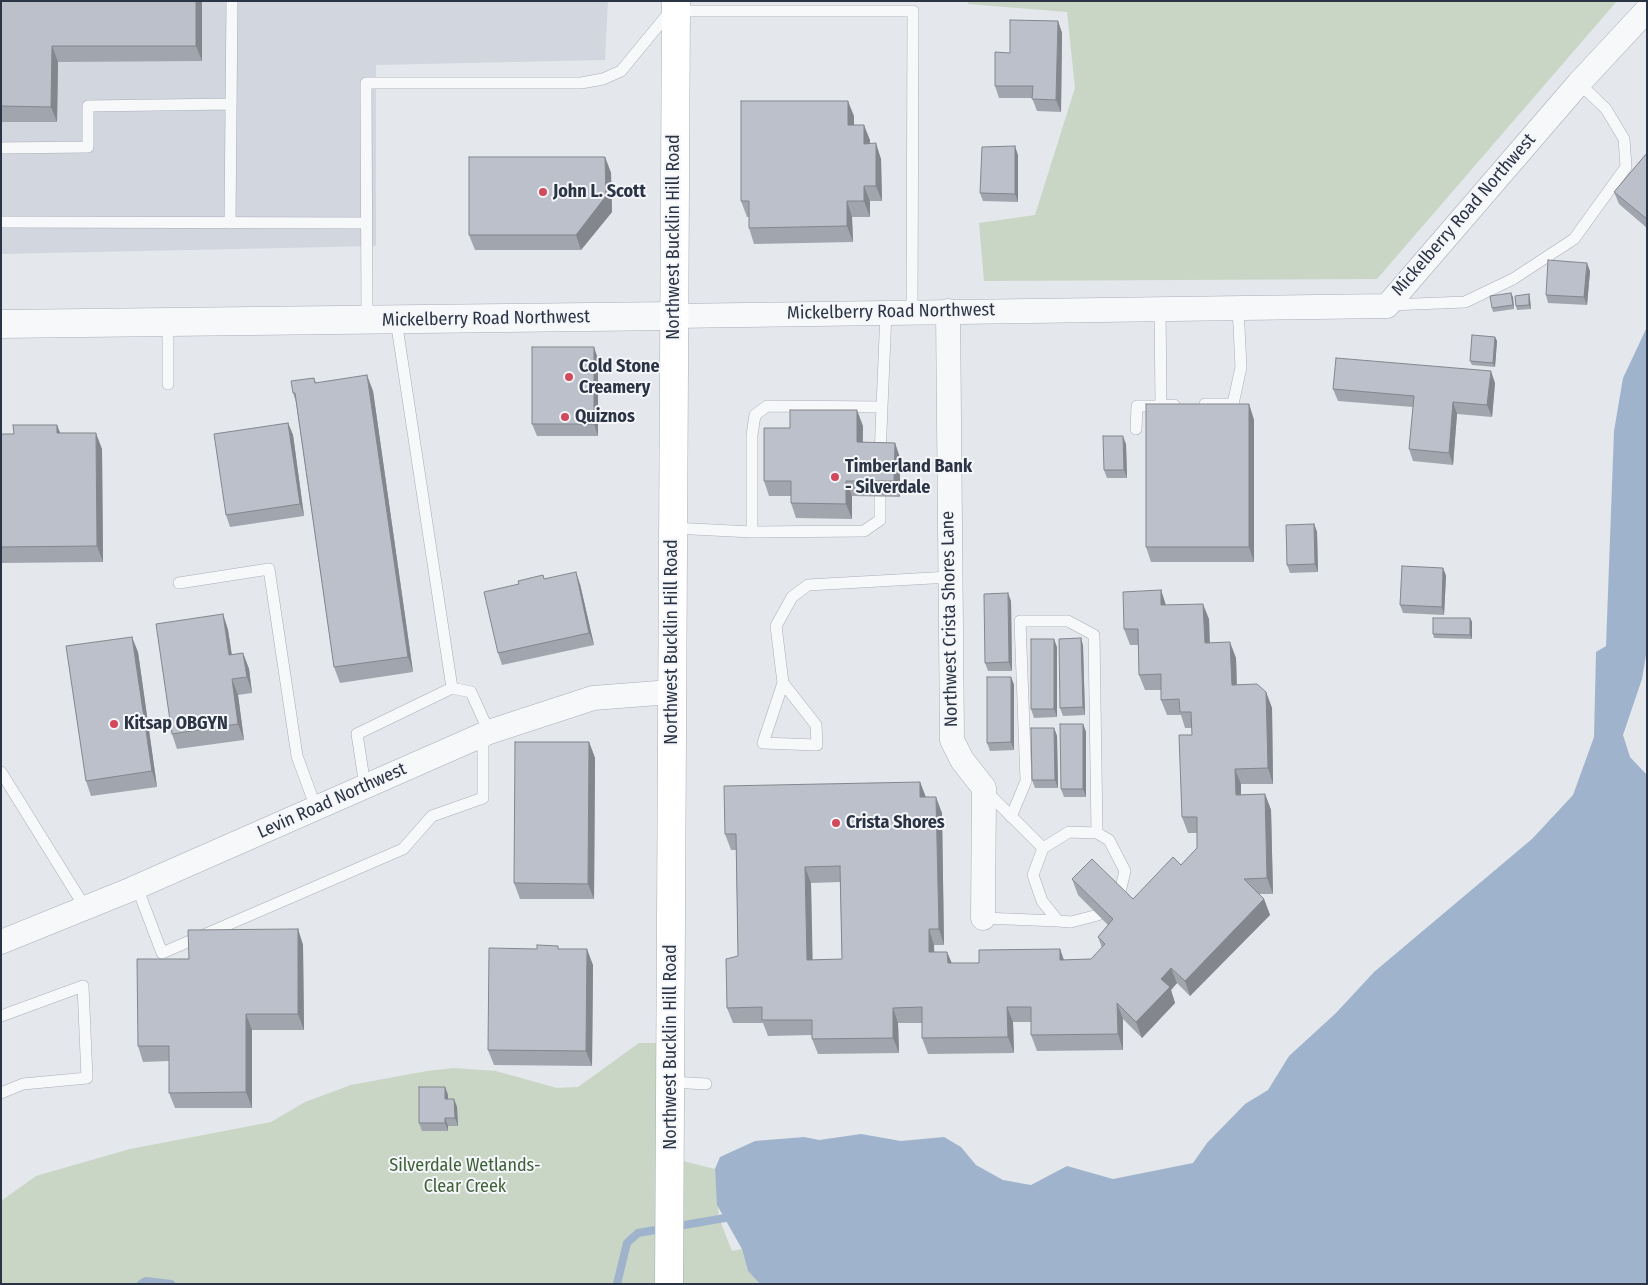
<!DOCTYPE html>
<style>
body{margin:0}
#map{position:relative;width:1648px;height:1285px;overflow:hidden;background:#e4e7ec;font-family:"Fira Sans Condensed",sans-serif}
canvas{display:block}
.frame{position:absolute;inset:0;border:2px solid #2b3445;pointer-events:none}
</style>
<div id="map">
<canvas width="1648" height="1285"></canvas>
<div class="frame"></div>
</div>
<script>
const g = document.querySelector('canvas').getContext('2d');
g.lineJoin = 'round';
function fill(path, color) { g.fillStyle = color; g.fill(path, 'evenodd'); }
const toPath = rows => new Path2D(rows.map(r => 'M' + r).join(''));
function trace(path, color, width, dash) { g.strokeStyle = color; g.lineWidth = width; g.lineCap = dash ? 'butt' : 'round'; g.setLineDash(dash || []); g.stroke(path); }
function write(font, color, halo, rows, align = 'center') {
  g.font = font + ' "Fira Sans Condensed",sans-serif'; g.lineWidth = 4; g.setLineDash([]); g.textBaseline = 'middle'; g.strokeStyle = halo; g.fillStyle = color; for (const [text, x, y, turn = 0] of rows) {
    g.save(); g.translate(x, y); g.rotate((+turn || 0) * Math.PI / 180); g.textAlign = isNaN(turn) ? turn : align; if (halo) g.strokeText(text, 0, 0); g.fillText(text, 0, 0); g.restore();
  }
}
fill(toPath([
 [1,1,608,1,605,60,376,65,376,246,1,254]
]), '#d2d6de');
fill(toPath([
 [968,1,1617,1,1377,279,984,281,979,223,1035,215,1075,88,1067,12,968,4],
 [639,1043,671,1043,683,1161,715,1169,719,1218,732,1251,742,1249,748,1271,760,1284,1,1284,1,1201,36,1176,130,1149,271,1122,305,1102,351,1085,427,1071,453,1068,496,1071,557,1088,578,1087]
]), '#c9d6c5');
fill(toPath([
 [1647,327,1647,649,1642,679,1623,735,1630,757,1647,775,1647,1284,760,1284,748,1271,742,1249,717,1205,715,1169,720,1157,755,1141,804,1137,819,1140,861,1134,901,1141,944,1137,961,1147,976,1165,1003,1180,1031,1185,1067,1166,1113,1179,1193,1163,1207,1143,1245,1104,1268,1090,1289,1056,1336,1013,1374,972,1532,839,1573,795,1594,737,1596,652,1606,646,1614,431,1623,378]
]), '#9fb4cc');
trace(toPath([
 [141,1284,146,1281,171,1284],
 [617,1284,627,1243,638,1233,725,1218]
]), '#9fb4cc', 8);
const service = toPath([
 [678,11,913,11,912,311],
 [1,148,88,147,88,106,230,104],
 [1,222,366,223],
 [230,223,232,1],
 [1390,305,1465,302,1513,279,1574,239,1626,167,1624,139,1606,109,1579,83],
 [1160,308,1161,406,1174,405],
 [367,320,366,83,581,83,603,79,621,71,672,9],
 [396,320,452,688,471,692,489,732],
 [168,384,168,322],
 [1205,404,1233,404,1241,367,1238,307],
 [1136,429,1137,406,1160,406],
 [880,456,882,407],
 [673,528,752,532,864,531,880,520,880,497],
 [752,532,752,435,755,415,767,406,882,407,886,312],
 [179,583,269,569,297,756,316,808],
 [783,683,763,743,817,745,816,725,783,683,776,626,792,597,808,585,950,577],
 [1,772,86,909],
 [365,786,357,734,452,688],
 [986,791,1043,848],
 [1097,833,1109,840,1125,871,1119,896],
 [137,887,162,953,403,849,432,816,483,798,483,734],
 [983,918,1058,921,1042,901,1033,875,1043,848,1069,832,1097,833,1094,635,1068,621,1020,621,1026,781,1011,817],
 [1058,921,1071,922,1098,915],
 [1,1016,83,986,87,1078,23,1084,1,1093],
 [671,1082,706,1084]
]);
const minor = toPath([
 [948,311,952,740,962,760,984,788,983,918],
 [673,316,1387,306,1579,83,1647,10],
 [1,942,132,889,489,732,593,698,671,692]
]);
const tertiary = toPath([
 [1,324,673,316]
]);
const secondary = toPath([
 [669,1284,676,1]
]);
trace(service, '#a9aeb7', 12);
trace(minor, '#a9aeb7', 25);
trace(tertiary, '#a9aeb7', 29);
trace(secondary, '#a9aeb7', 29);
trace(service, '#f7f8fa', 11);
trace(minor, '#f7f8fa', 24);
trace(tertiary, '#f7f8fa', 28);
trace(secondary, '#fff', 28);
fill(toPath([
 [1,1,202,1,202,61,58,62,57,122,1,122],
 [1058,21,1062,33,1061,112,1037,111,1032,98,999,98,995,86,1010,53],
 [854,116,854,125,870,140,870,143,881,159,882,201,870,201,870,217,852,217,853,242,754,244,749,228,749,217,747,217,741,201],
 [1647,153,1647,228,1619,204,1614,192],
 [1018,155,1018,202,983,201,980,193],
 [605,157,611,173,612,212,581,250,475,250,469,235],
 [1590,271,1587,305,1548,303,1546,295],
 [1529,294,1530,299,1531,309,1517,310,1516,306],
 [1513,297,1514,309,1493,312,1492,308],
 [1495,337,1497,341,1495,367,1472,365,1470,361],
 [598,359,598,436,537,436,532,424],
 [314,378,316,383,373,391,413,672,340,683,334,667,296,402,293,393],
 [1495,383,1492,417,1457,414,1453,465,1413,461,1409,449,1413,407,1338,401,1333,389],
 [1249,404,1254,420,1254,562,1151,562,1146,547],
 [288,423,293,435,304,516,230,527,226,515],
 [57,425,60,433,102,449,103,562,1,563,1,434,14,434],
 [863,426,863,442,895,443,900,458,900,497,852,496,852,519,796,518,791,503,791,496,769,496,764,481,790,428],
 [1126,444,1127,478,1107,478,1104,470],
 [1314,524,1317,532,1318,572,1290,573,1287,565],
 [1443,568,1446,576,1444,615,1403,613,1400,605],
 [543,575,544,579,580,584,594,645,502,665,498,653,519,584],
 [1161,590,1166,605,1209,619,1210,643,1236,658,1237,685,1266,692,1272,708,1273,784,1241,784,1241,795,1265,794,1271,810,1273,894,1259,894,1264,899,1270,915,1190,996,1177,983,1171,990,1175,1003,1142,1038,1123,1019,1123,1050,1037,1051,1031,1035,1031,1022,1013,1022,1014,1053,928,1054,922,1038,922,1023,898,1023,899,1053,818,1054,812,1039,812,1035,768,1036,763,1023,733,1023,727,1008,738,956,736,850,731,850,725,834,920,782,926,797,942,813,944,945,934,945,934,952,947,952,952,963,979,963,1060,949,1064,960,1091,959,1102,948,1098,937,1108,925,1078,895,1072,879,1133,899,1181,865,1197,848,1197,833,1188,833,1182,817,1192,735,1192,728,1185,728,1181,715,1167,715,1161,700,1161,690,1145,690,1139,675,1138,645,1130,645,1124,629],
 [840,882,842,959,812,960,811,883],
 [1011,601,1012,671,988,671,985,663],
 [223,614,228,630,232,655,243,653,249,669,252,693,238,695,244,740,177,749,172,734],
 [1470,618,1472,622,1472,639,1434,638,1433,634],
 [1081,638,1083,646,1085,715,1063,716,1060,708],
 [1057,647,1057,717,1034,718,1031,709],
 [138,652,157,787,91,796,86,781],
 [1011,677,1014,685,1014,750,990,751,987,743],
 [1083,724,1086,732,1086,797,1064,797,1061,789],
 [1054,728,1057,736,1058,788,1035,788,1032,780],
 [589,742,595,758,594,899,520,899,514,883],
 [298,929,303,945,304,1030,252,1030,252,1108,175,1108,169,1093,169,1061,143,1062,138,1046,189,959],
 [560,949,593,965,592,1066,494,1065,488,1050],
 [445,1087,448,1095,448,1099,454,1099,457,1107,458,1126,448,1126,448,1131,422,1131,419,1123]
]), '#a1a5ae');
fill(toPath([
 [196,1,202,1,202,61,196,46],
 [1058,21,1062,33,1061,112,1056,100],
 [52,46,58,62,57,122,51,107],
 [848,101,854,116,854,140,848,125],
 [864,125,870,140,870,159,864,144],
 [876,143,881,159,882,201,876,186],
 [1015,146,1018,155,1018,202,1015,194],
 [605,157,611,173,612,212,581,250,576,235],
 [864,186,870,201,870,217,864,201],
 [847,201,852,217,853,242,847,226],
 [1587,263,1590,271,1587,305,1584,297],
 [1511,293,1513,297,1514,309,1513,305],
 [1529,294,1530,299,1531,309,1529,305],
 [1495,337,1497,341,1495,367,1493,363],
 [594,347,598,359,598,436,594,424],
 [1491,371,1495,383,1492,417,1487,405],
 [367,375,373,391,413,672,408,657],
 [1453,402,1457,414,1453,465,1449,453],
 [1249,404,1254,420,1254,562,1249,547],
 [857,410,863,426,862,458,857,442],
 [288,423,293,435,304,516,300,504],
 [57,425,63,440,57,433],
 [96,433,102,449,103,562,97,546],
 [1123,436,1126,444,1127,478,1124,470],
 [895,443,900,458,900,497,894,481],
 [846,481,852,496,852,519,846,504],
 [1314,524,1317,532,1318,572,1315,564],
 [1443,568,1446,576,1444,615,1442,607],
 [576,572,580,584,594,645,589,633],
 [1161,590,1166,606,1161,605],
 [1008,593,1011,601,1012,671,1009,662],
 [1203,604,1209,619,1210,659,1205,643],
 [223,614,228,630,234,671,229,655],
 [1470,618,1472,622,1472,639,1470,635],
 [132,637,138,652,157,787,152,771],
 [1081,638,1083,646,1085,715,1083,707],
 [1054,639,1057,647,1057,717,1054,709],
 [1230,642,1236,658,1237,700,1232,685],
 [243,653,249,669,252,693,247,677],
 [1011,677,1014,685,1014,750,1011,742],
 [232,679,238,695,244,740,238,724],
 [1266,692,1272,708,1273,784,1268,768],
 [1083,724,1086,732,1086,797,1083,789],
 [1054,728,1057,736,1058,788,1055,780],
 [589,742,595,758,594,899,588,884],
 [1235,769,1241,784,1241,810,1236,795],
 [920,782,926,798,920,797],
 [1265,794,1271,810,1273,894,1267,878],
 [936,797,942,813,944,945,939,929],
 [805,867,811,883,813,976,807,960],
 [1264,899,1270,915,1190,996,1185,981],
 [298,929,303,945,304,1030,298,1014],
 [929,929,934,945,935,968,929,952],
 [587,949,593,965,592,1066,586,1051],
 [1060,949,1065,964,1060,960],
 [947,952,953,967,948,963],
 [1171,968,1177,983,1171,990,1175,1003,1142,1038,1136,1022,1161,979],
 [1117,1003,1123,1019,1123,1050,1118,1034],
 [1007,1007,1013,1022,1014,1053,1008,1037],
 [893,1008,898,1023,899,1053,893,1038],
 [246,1014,252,1030,252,1108,246,1092],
 [445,1087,448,1095,448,1107,445,1099],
 [454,1099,457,1107,458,1126,455,1118],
 [445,1118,448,1126,448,1131,445,1123]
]), '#83868d');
const building = toPath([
 [1,1,196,1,196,46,52,46,51,107,1,106,1,1],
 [1010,20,1058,21,1056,100,1032,99,1033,86,995,86,995,52,1010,53,1010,20],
 [741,101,848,101,848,125,864,125,864,144,876,143,876,186,864,186,864,201,847,201,847,226,749,228,749,201,741,201,741,101],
 [1015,146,1015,194,980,193,982,147,1015,146],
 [1647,153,1647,219,1614,192,1647,153],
 [469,157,605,157,606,196,576,235,469,235,469,157],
 [1548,260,1587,263,1584,297,1546,295,1548,260],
 [1511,293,1513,305,1492,308,1490,296,1511,293],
 [1529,294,1529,305,1516,306,1515,296,1529,294],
 [1472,335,1495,337,1493,363,1470,361,1472,335],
 [532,347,594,347,594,424,532,424,532,347],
 [1336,358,1491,371,1487,405,1453,402,1449,453,1409,449,1414,396,1333,389,1336,358],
 [367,375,408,657,334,667,295,393,293,393,291,381,314,378,315,383,367,375],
 [1146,404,1249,404,1249,547,1146,547,1146,404],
 [790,410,857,410,857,442,895,443,894,481,846,481,846,504,791,503,791,481,764,481,764,428,790,428,790,410],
 [288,423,300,504,226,515,214,434,288,423],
 [13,425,57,425,57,433,96,433,97,546,1,547,1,434,14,434,13,425],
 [1103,436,1123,436,1124,470,1104,470,1103,436],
 [1314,524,1315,564,1287,565,1286,525,1314,524],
 [1402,566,1443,568,1442,607,1400,605,1402,566],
 [576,572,589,633,498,653,484,592,519,584,518,581,543,575,544,579,576,572],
 [1161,590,1161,605,1203,604,1205,643,1230,642,1232,685,1257,684,1266,692,1268,768,1235,769,1236,795,1265,794,1267,878,1244,879,1264,899,1185,981,1171,968,1161,979,1170,987,1136,1022,1117,1003,1118,1034,1031,1035,1031,1007,1007,1007,1008,1037,922,1038,922,1007,893,1008,893,1038,812,1039,812,1020,762,1020,762,1007,727,1008,726,959,738,956,736,834,725,834,724,786,920,782,920,797,936,797,939,929,929,929,929,952,947,952,948,963,979,963,979,950,1060,949,1060,960,1091,959,1105,944,1098,937,1113,919,1072,879,1092,859,1133,899,1173,857,1181,865,1197,848,1197,817,1182,817,1179,735,1192,735,1191,712,1180,712,1179,699,1161,700,1161,674,1139,675,1138,629,1124,629,1123,592,1161,590],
 [840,866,842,959,807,960,805,867,840,866],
 [1008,593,1009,662,985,663,984,594,1008,593],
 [223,614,229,655,243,653,247,677,232,679,238,724,172,734,156,624,223,614],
 [1433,618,1470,618,1470,635,1433,634,1433,618],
 [132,637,152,771,86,781,66,646,132,637],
 [1081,638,1083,707,1060,708,1059,639,1081,638],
 [1031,639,1054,639,1054,709,1031,709,1031,639],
 [987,677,1011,677,1011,742,987,743,987,677],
 [1060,724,1083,724,1083,789,1061,789,1060,724],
 [1031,728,1054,728,1055,780,1032,780,1031,728],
 [515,742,589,742,588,884,514,883,515,742],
 [298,929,298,1014,246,1014,246,1092,169,1093,169,1046,138,1046,137,959,189,959,188,930,298,929],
 [537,945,558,946,558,949,587,949,586,1051,488,1050,489,948,537,949,537,945],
 [419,1087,445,1087,445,1099,454,1099,455,1118,445,1118,445,1123,419,1123,419,1087]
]);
fill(building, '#bbc0ca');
trace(building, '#83868d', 1);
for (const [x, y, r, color] of [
 [543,192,5,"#d1495b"],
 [569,377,5,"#d1495b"],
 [565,417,5,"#d1495b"],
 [835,477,5,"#d1495b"],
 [114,724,5,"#d1495b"],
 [836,823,5,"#d1495b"]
]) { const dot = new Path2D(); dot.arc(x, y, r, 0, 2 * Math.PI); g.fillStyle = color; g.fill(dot); trace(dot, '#f4f6f9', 2); }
write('bold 18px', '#2b3445', '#f4f6f9', [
 ["John L. Scott",553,192],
 ["Cold Stone",579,367],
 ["Creamery",579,388],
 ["Quiznos",575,417],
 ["Timberland Bank",845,467],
 ["- Silverdale",845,488],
 ["Kitsap OBGYN",124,724],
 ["Crista Shores",846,823]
], 'left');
write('18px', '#2b3445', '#f4f6f9', [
 ["Mickelberry Road Northwest",1464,215,-49],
 ["Northwest Bucklin Hill Road",674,237,-90],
 ["Mickelberry Road Northwest",891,312,-1],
 ["Mickelberry Road Northwest",486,319,-1],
 ["Northwest Crista Shores Lane",950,619,-91],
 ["Northwest Bucklin Hill Road",672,642,-90],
 ["Levin Road Northwest",332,801,-24],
 ["Northwest Bucklin Hill Road",671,1047,-90]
]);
write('18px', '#3f6138', '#f4f6f9', [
 ["Silverdale Wetlands-",465,1166],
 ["Clear Creek",465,1187]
]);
</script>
